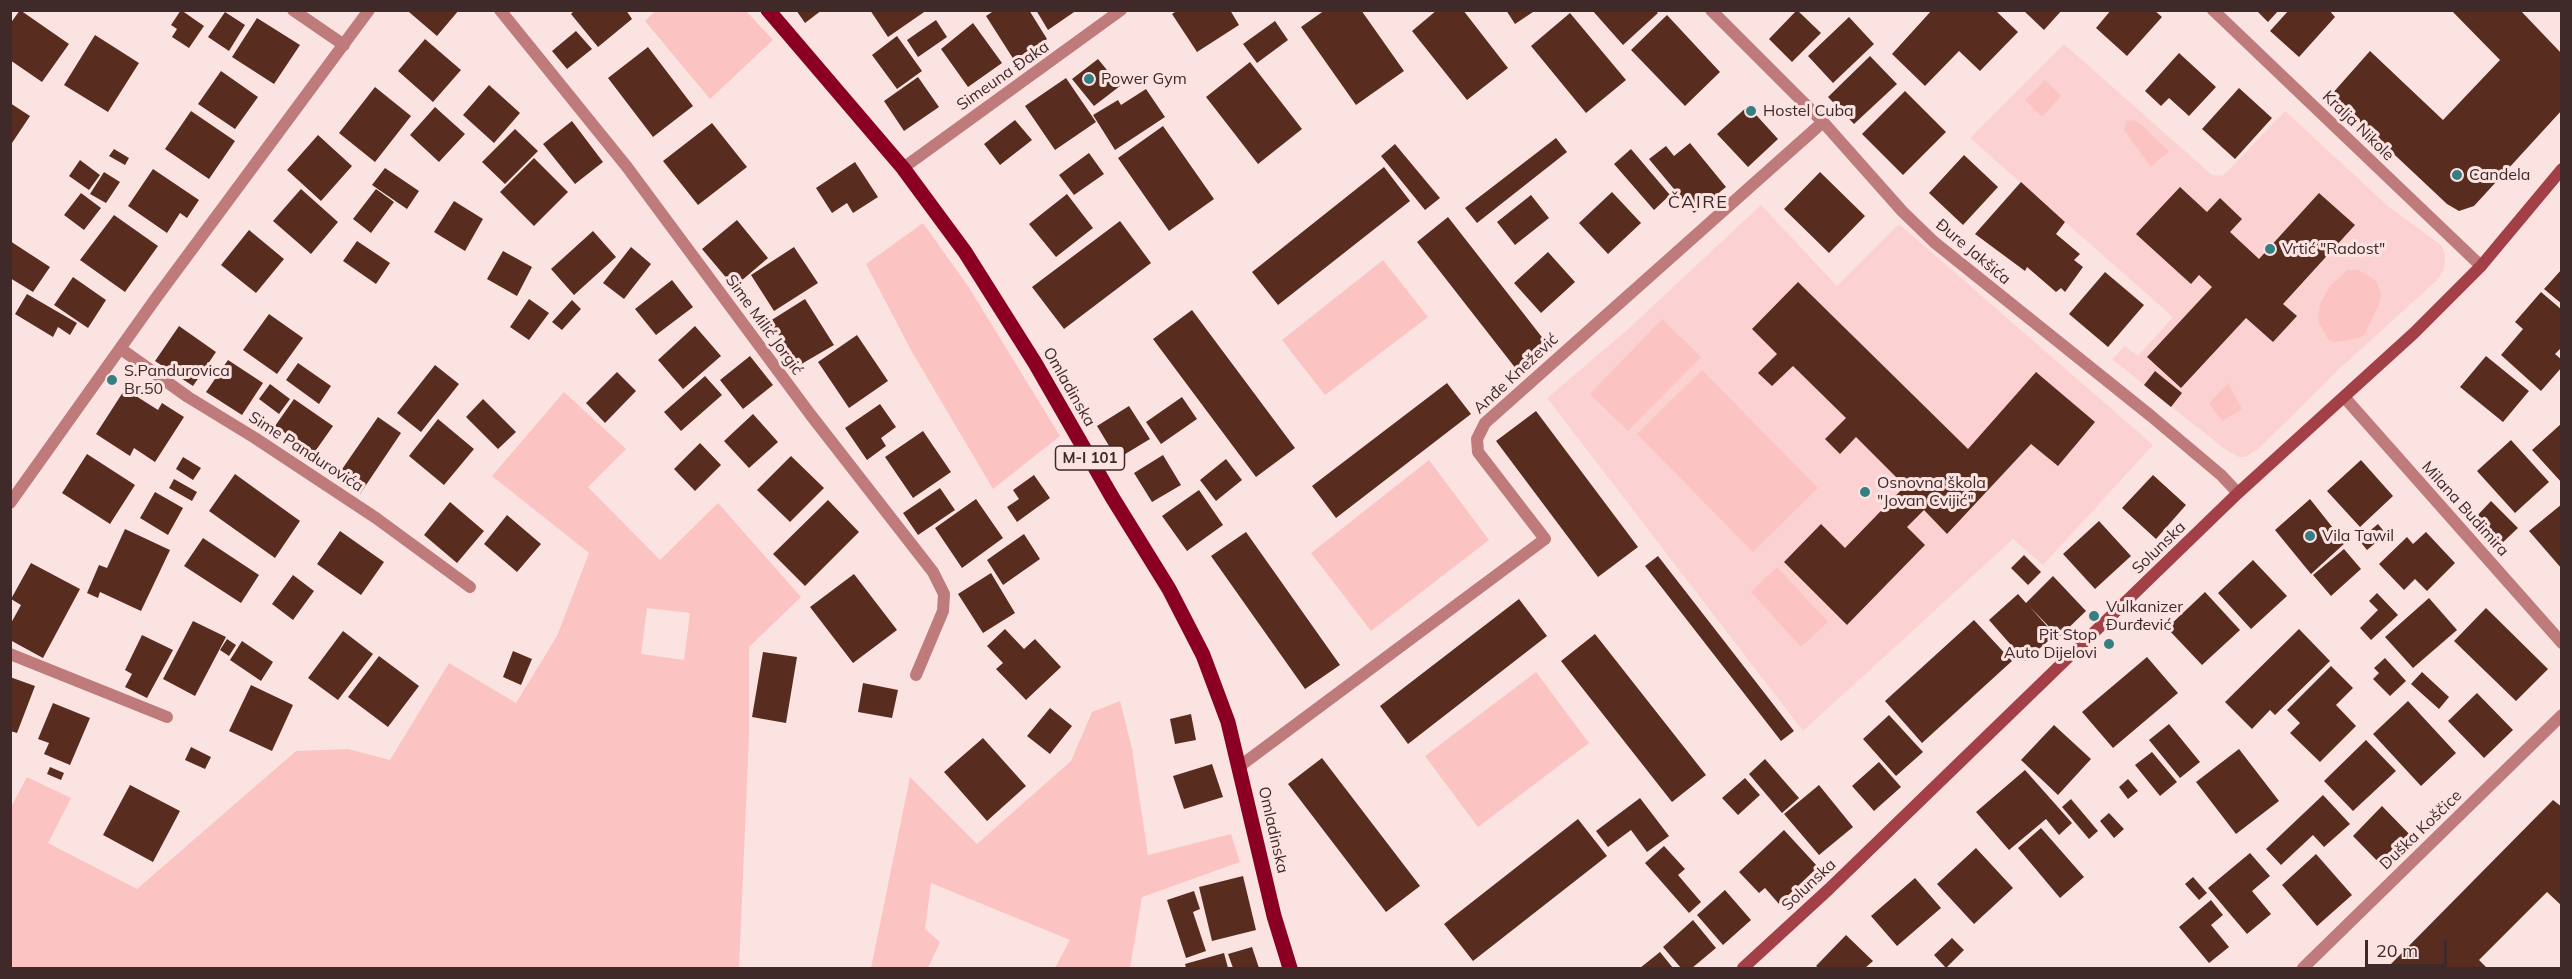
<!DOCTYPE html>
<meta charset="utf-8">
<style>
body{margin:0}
#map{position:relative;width:2572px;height:979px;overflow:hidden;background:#fbe3e2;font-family:Mulish,sans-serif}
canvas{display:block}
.frame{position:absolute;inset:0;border:12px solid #3f2929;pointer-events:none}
.scale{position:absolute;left:2365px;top:940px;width:82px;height:27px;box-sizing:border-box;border:3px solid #3f2929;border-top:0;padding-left:8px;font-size:18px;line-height:21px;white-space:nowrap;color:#3f2929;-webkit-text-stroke:4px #fbe3e2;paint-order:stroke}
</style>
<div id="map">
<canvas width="2572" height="979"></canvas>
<div class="frame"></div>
<div class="scale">20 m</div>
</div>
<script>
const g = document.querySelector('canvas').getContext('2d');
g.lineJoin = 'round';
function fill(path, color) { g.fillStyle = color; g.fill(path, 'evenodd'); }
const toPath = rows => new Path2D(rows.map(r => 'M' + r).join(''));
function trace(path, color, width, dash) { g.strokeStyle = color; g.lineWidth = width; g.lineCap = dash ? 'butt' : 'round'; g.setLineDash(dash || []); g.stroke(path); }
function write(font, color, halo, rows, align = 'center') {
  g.font = font + ' Mulish,sans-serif'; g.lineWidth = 6; g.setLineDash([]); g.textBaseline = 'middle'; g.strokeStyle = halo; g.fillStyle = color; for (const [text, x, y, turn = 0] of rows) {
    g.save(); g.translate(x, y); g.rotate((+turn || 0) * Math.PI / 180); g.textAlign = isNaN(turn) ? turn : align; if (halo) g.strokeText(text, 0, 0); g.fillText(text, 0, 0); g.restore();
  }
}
fill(toPath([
 [2064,44,2212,175,2223,176,2285,111,2389,207,2441,245,2445,253,2444,269,2437,280,2338,370,2258,449,2245,457,2239,457,2226,450,2112,359,2125,346,2138,356,2173,317,1970,138],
 [1761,205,1837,286,1899,224,2153,445,2043,565,2013,539,1803,731,1547,398,1626,331]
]), '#fbd2d1');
fill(toPath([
 [655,11,746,11,773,40,710,99,645,21],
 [2045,80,2061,96,2042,117,2025,100],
 [2131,120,2137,121,2169,151,2151,167,2124,130,2127,121],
 [923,223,968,286,1060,436,993,489,912,352,866,264],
 [1383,260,1428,317,1325,395,1282,340],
 [2348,270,2359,270,2376,281,2381,293,2380,302,2365,334,2359,338,2335,342,2328,340,2318,321,2320,304,2330,286],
 [1662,319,1701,357,1628,431,1590,394],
 [1702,370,1818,488,1753,552,1637,434],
 [2228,383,2242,409,2222,421,2209,403],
 [564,392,626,449,588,487,660,560,718,503,801,597,749,647,749,735,739,968,11,968,11,807,27,777,71,798,48,843,137,889,296,751,348,749,390,760,449,663,516,703,557,636,589,553,492,476],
 [647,608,690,613,684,660,641,654],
 [1429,460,1489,540,1371,631,1311,553],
 [1777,567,1828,622,1801,647,1751,592],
 [1536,672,1589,743,1478,827,1425,756],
 [1120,701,1132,749,1148,855,1231,834,1240,862,1142,897,1130,968,1055,968,1070,940,931,883,925,929,940,942,928,968,871,968,910,777,977,844,1071,761,1092,712]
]), '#fcc3c3');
fill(toPath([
 [20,10,69,44,42,82,10,60,10,24],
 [181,10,204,26,189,48,172,37,177,29,171,25],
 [411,10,459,10,437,36,409,12],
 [575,10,626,10,632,19,598,47,571,14],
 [796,10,822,10,805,23],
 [870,10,927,10,888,37],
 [995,10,1029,10,1047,39,1014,60,986,16],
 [1036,10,1077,10,1048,30],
 [1178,10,1230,10,1239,25,1197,52,1172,14],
 [1325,10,1361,10,1404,71,1356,105,1301,27],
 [1437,10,1463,10,1508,68,1467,100,1412,31],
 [1506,10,1536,10,1515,24],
 [1592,10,1655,10,1658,13,1623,45],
 [1797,10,1821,33,1792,62,1769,39],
 [1932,10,1995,10,2018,32,1980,71,1959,51,1925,86,1892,54],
 [2023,10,2062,10,2044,30],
 [2111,10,2154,10,2162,17,2127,56,2096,28],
 [2256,10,2279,10,2268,22],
 [2289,10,2329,10,2335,17,2299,57,2270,31],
 [2451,10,2520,10,2562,54,2562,110,2474,206,2459,211,2447,204,2331,95,2370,51,2443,120,2500,60],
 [225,12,245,25,229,51,208,37],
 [1570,13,1626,80,1586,113,1531,46],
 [1667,15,1720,72,1685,106,1631,50],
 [1849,17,1874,44,1833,83,1808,56],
 [257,18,300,45,274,84,232,57],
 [936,20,947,37,918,57,907,40],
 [1275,21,1288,40,1257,63,1243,44],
 [973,23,1002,63,968,87,941,49],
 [576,31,592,49,567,69,552,51],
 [95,35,139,63,108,112,64,85],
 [897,36,922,71,897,89,872,55],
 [425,39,461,70,433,102,398,71],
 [648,47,693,106,653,137,608,78],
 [2179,53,2216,87,2189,116,2169,98,2161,106,2145,91],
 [1870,56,1897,84,1854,124,1828,97],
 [1098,59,1120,86,1094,106,1072,79],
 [1250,62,1302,129,1258,164,1206,97],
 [221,71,258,97,235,129,198,104],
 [918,77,939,107,904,131,884,101],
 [1066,78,1096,122,1055,150,1025,106],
 [489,85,520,113,494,143,463,115],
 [375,87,411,116,375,162,339,133],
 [2239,88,2272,118,2235,159,2202,129],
 [1146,89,1165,117,1115,150,1093,115,1118,100,1121,105],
 [1905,91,1946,132,1903,175,1862,134],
 [10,103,30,116,12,143,10,142],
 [1748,106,1778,139,1748,167,1717,134],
 [435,107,465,134,439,162,410,135],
 [191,111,235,141,209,179,165,149],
 [1015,120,1032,140,1000,165,984,144],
 [572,121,603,162,575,184,543,144],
 [712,123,747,167,698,205,663,161],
 [1163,126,1214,199,1169,231,1118,158],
 [515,129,538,151,505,184,482,162],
 [318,135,352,166,321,201,287,170],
 [1556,138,1567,152,1477,223,1465,208],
 [1690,143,1726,187,1694,213,1649,159,1666,146,1674,156],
 [1395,144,1440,198,1425,210,1381,156],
 [114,149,129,158,125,165,109,156],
 [1631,149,1670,195,1654,210,1614,164],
 [1089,153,1104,174,1074,195,1059,175],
 [1964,155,1998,187,1963,225,1929,193],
 [534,158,568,192,534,226,500,192],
 [80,160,100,175,89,190,69,176],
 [855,162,878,197,853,213,847,203,832,213,816,188],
 [1384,167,1410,201,1278,305,1252,272],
 [385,168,419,191,407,209,372,185],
 [153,169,199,200,187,218,180,213,167,233,128,206],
 [104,172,120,182,106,203,90,194],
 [1820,172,1865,216,1829,253,1784,209],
 [2021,182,2065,222,2056,234,2080,254,2074,260,2083,267,2065,292,2061,288,2056,292,2027,267,2025,271,1975,234],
 [2180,187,2207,212,2220,198,2242,219,2230,232,2259,259,2319,193,2355,225,2283,304,2297,316,2273,342,2246,318,2181,388,2147,357,2212,287,2199,275,2191,284,2136,234],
 [301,189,338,222,311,254,273,221],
 [376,189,394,202,371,233,353,219],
 [1612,192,1641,223,1608,254,1579,223],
 [81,193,101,208,84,230,64,215],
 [1067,194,1093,228,1056,257,1029,224],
 [1531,195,1549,218,1515,245,1497,222],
 [454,201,483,219,465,251,434,232],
 [114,215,158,246,125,292,80,260],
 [1448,217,1552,350,1520,374,1417,242],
 [737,220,768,258,734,287,702,249],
 [1120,221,1151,263,1064,329,1032,287],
 [249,230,284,259,256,293,221,265],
 [593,231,616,257,574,295,551,269],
 [10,241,50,267,33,292,10,278],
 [357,241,390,263,376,284,343,261],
 [631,247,651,264,624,299,603,283],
 [794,247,818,283,774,311,751,275],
 [503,251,532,267,517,296,487,279],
 [1548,252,1575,282,1541,313,1514,283],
 [2562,269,2562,304,2544,289],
 [2105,272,2144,305,2108,347,2069,314],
 [73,277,106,300,88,328,54,305],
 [672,280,693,307,656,335,635,309],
 [1798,282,1968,449,2036,372,2095,422,2058,466,2031,444,1947,534,1924,510,1907,527,1925,545,1847,625,1784,562,1821,524,1845,548,1905,486,1856,437,1840,454,1825,439,1846,418,1793,366,1772,386,1758,373,1777,354,1752,329],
 [2541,292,2562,310,2562,347,2555,354,2562,360,2562,367,2541,391,2501,355,2523,329,2515,322],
 [27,294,77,323,70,335,58,327,53,337,15,314],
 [529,299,549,313,529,340,510,327],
 [805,299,834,345,798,366,770,321],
 [572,300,581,309,562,330,552,322],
 [1192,310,1295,448,1256,477,1153,339],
 [269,314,303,338,277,374,243,350],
 [179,326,216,352,193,386,155,361],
 [695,326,721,356,683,389,658,360],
 [857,335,888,381,849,408,818,362],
 [750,356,773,385,743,409,720,380],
 [2486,356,2529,391,2503,422,2460,387],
 [228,360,263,383,242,415,206,392],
 [298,363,331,386,319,404,286,380],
 [435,365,459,384,421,432,397,413],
 [2155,371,2182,393,2171,407,2144,385],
 [617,372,636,391,605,423,586,403],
 [705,376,722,395,681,431,664,412],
 [1447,383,1471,414,1336,518,1312,486],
 [270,384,290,399,279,414,259,399],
 [125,389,158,410,162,403,184,417,155,462,134,448,130,456,96,434],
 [1182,397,1197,419,1161,444,1146,422],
 [294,399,333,426,314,453,275,426],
 [483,399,516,432,498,449,466,417],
 [880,404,896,427,881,438,886,446,867,460,845,428],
 [1129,406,1150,439,1117,459,1097,426],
 [1536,411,1638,547,1598,577,1496,441],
 [753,414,778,442,749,468,724,441],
 [378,417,401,433,360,494,336,478],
 [438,419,474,449,444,485,409,456],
 [2562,423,2562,483,2532,450],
 [923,431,951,472,913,498,885,457],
 [2511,440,2549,482,2515,513,2477,471],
 [700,443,721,465,695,491,674,469],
 [87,454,135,485,110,524,62,493],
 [1163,455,1181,485,1152,502,1134,473],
 [791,456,824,488,790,522,757,490],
 [183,457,201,468,193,480,176,469],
 [1226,459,1242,480,1216,501,1200,480],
 [2361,460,2393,496,2360,527,2327,491],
 [235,474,300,521,275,558,209,511],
 [1034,475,1050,498,1017,522,1007,507,1019,499,1013,490],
 [2153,475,2186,505,2156,539,2122,508],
 [174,479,197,492,192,501,169,488],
 [940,488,955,510,918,535,903,513],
 [1199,490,1223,525,1187,551,1162,516],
 [155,492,183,508,168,535,140,518],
 [976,499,1003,538,962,568,935,528],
 [2310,499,2345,543,2311,574,2275,530],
 [828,500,859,532,805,586,773,554],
 [2491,501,2518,528,2500,545,2474,519],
 [450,502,484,531,457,563,424,535],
 [2562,504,2562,569,2529,531],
 [507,515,541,544,517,572,484,544],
 [2099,521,2131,556,2095,589,2063,554],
 [2378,524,2386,534,2367,550,2359,540],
 [125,529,170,550,141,611,100,592,98,598,87,593,99,565,107,568],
 [340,531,384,562,361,595,317,564],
 [1246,532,1340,665,1305,689,1211,556],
 [2426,532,2455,563,2427,591,2415,579,2404,590,2379,564,2407,537,2413,544],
 [1024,534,1040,559,1003,585,987,560],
 [203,538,259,575,241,603,184,566],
 [2344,549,2361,569,2331,596,2313,575],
 [2024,555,2041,572,2028,585,2011,568],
 [1658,556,1794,731,1781,741,1645,566],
 [2253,560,2287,596,2251,629,2218,593],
 [31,563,80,589,43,658,10,640,10,625,21,605,11,599],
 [991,573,1015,613,983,633,958,594],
 [854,574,897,630,853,663,810,607],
 [293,575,314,591,293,620,272,604],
 [2053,576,2086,611,2059,637,2029,606,2055,635,2025,661,1989,620,2018,594,2026,603],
 [2205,592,2240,630,2202,665,2167,628],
 [2377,593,2398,615,2371,640,2360,628,2378,610,2369,601],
 [2429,598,2457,630,2413,668,2385,637],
 [1519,599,1547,636,1408,744,1380,706],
 [2486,608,2548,669,2516,701,2454,641],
 [1974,620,2012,661,1922,743,1885,701],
 [193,621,226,637,195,696,163,679],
 [1005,629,1024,649,1035,639,1061,667,1026,700,996,669,1003,663,987,646],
 [2299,629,2330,661,2275,715,2270,710,2252,729,2225,702],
 [343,631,373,654,338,700,308,678],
 [1595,634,1706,775,1672,802,1561,661],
 [142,635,173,650,147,698,125,687,132,674,125,670],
 [227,639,236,645,229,656,220,650],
 [242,641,273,662,261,681,230,660],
 [513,651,532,659,521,685,503,677],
 [763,652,797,657,786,723,752,717],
 [379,656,419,686,388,727,348,697],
 [2147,657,2178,693,2113,748,2082,712],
 [2385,658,2406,681,2390,696,2373,679,2379,673,2374,668],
 [2331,666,2353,688,2336,705,2356,726,2320,762,2290,733,2300,723,2287,710],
 [2422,672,2449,697,2439,709,2411,684],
 [10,677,35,686,17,733,10,731],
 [863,683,898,690,892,718,858,712],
 [251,685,293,705,272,751,229,731],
 [2477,693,2513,730,2484,758,2448,721],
 [2408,701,2456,753,2421,786,2373,734],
 [53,703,90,718,70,765,44,754,49,743,38,739],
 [1050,708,1072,726,1050,754,1027,736],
 [1191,714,1196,740,1175,744,1170,719],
 [1889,715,1923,752,1896,776,1863,739],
 [2169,724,2200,762,2180,778,2149,740],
 [2054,725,2091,759,2058,795,2021,760],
 [983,738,1026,786,987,821,944,772],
 [2366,740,2396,771,2353,811,2324,781],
 [191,747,211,757,205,769,185,760],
 [2239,749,2279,801,2236,834,2196,782],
 [2152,752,2177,782,2160,796,2135,765],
 [1322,758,1420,886,1386,912,1288,784],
 [1765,759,1799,798,1782,813,1749,774],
 [1879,762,1901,787,1874,811,1852,786],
 [1212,764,1223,797,1184,809,1173,776],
 [50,767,64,773,61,780,47,774],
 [2025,770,2072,823,2059,835,2046,819,2009,850,1976,812],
 [1745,778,1760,795,1738,815,1722,798],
 [2128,779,2138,791,2128,799,2119,787],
 [130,785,180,811,153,862,103,835],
 [1819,785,1853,827,1819,855,1784,814],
 [2323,795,2350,824,2324,847,2313,835,2281,865,2266,849],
 [1640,798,1669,836,1647,852,1631,830,1608,847,1596,831],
 [2071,799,2098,831,2089,839,2062,807],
 [2553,800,2562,807,2562,906,2547,892,2479,960,2487,968,2393,968,2390,965],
 [2382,806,2416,841,2386,870,2353,836],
 [2109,813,2124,829,2114,838,2100,821],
 [1578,819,1607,856,1473,961,1444,924],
 [2041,828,2084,877,2060,898,2018,848],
 [1784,830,1818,867,1779,904,1765,888,1759,893,1739,872],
 [1664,846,1685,869,1678,875,1701,902,1689,913,1645,863],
 [1976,848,2013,888,1974,924,1937,884],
 [2250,853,2270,876,2252,891,2271,914,2247,934,2208,888],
 [2316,854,2352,895,2317,926,2282,885],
 [1243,876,1256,930,1212,941,1199,887],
 [2193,877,2207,893,2199,900,2185,884],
 [1915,878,1941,908,1897,946,1871,916],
 [1725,890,1751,920,1723,945,1697,915],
 [1194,891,1200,909,1193,912,1206,951,1186,958,1167,900],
 [2211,900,2223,915,2211,925,2229,947,2209,963,2179,927],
 [1693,920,1716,948,1692,968,1681,968,1663,947],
 [1846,935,1873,961,1865,968,1819,968,1816,966],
 [1952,938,1964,950,1946,968,1934,955],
 [1252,947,1259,968,1233,968,1228,954],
 [1660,952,1673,968,1640,968],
 [1224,953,1228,968,1186,968,1185,964]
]), '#582d1f');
trace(toPath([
 [293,10,344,45],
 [500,10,627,167,810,414,933,572,944,594,943,611,916,675],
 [1711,10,1823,122,1902,211,1934,242,2151,416,2221,475,2238,493],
 [2213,10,2481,266],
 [903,168,1121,10],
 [121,349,188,397,255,438,376,518,470,587],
 [2345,398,2562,643],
 [10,503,156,298,369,10],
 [10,654,167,717],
 [1240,766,1545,539,1478,452,1477,439,1485,423,1823,122],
 [2303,968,2562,715]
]), '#bf7a7b', 12);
trace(toPath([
 [1743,968,1829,889,2238,493,2414,333,2481,266,2562,169]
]), '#a34047', 12);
trace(toPath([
 [768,10,903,168,965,252,1035,363,1112,497,1169,589,1203,655,1228,722,1274,916,1290,968]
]), '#8b0022', 15);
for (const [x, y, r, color] of [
 [1089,79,6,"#357e81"],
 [1751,111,6,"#357e81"],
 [2457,175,6,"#357e81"],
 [2270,249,6,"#357e81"],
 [112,380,6,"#357e81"],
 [1865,492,6,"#357e81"],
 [2310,536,6,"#357e81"],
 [2094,616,6,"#357e81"],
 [2109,644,6,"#357e81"]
]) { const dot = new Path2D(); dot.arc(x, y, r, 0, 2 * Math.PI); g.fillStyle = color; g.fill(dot); trace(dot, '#fbe3e2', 2); }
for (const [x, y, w] of [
 [1090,458,69]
]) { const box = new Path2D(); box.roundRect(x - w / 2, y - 12, w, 24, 4.5); g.fillStyle = '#fbe3e2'; g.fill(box); trace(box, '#3f2929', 1.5); }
write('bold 15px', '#3f2929', null, [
 ["M-I 101",1090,458]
]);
write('16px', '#3f2929', '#fbe3e2', [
 ["Simeuna Đaka",1003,76,-35],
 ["Kralja Nikole",2358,126,44],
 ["Đure Jakšića",1973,252,40],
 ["Sime Milić Jorgić",764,325,54],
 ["Anđe Knežević",1516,374,-43],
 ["Omladinska",1069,387,60],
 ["Sime Pandurovića",306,452,33],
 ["Milana Budimira",2465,509,48],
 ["Solunska",2159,548,-44],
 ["Omladinska",1273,830,77],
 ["Duška Koščice",2421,830,-44],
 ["Solunska",1809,885,-43]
]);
write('16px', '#3f2929', '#fbe3e2', [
 ["Power Gym",1101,79],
 ["Hostel Cuba",1763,111],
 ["Candela",2469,175],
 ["Vrtić \"Radost\"",2282,249],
 ["S.Pandurovica",124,371],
 ["Br.50",124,389],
 ["Osnovna škola",1877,483],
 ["\"Jovan Cvijić\"",1877,501],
 ["Vila Tawil",2322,536],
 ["Vulkanizer",2106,607],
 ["Đurđević",2106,625],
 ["Pit Stop",2097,635,"right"],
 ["Auto Dijelovi",2097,653,"right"]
], 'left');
g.letterSpacing = '1.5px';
write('18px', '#3f2929', '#fbe3e2', [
 ["ČAIRE",1698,203]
]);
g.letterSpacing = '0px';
</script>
